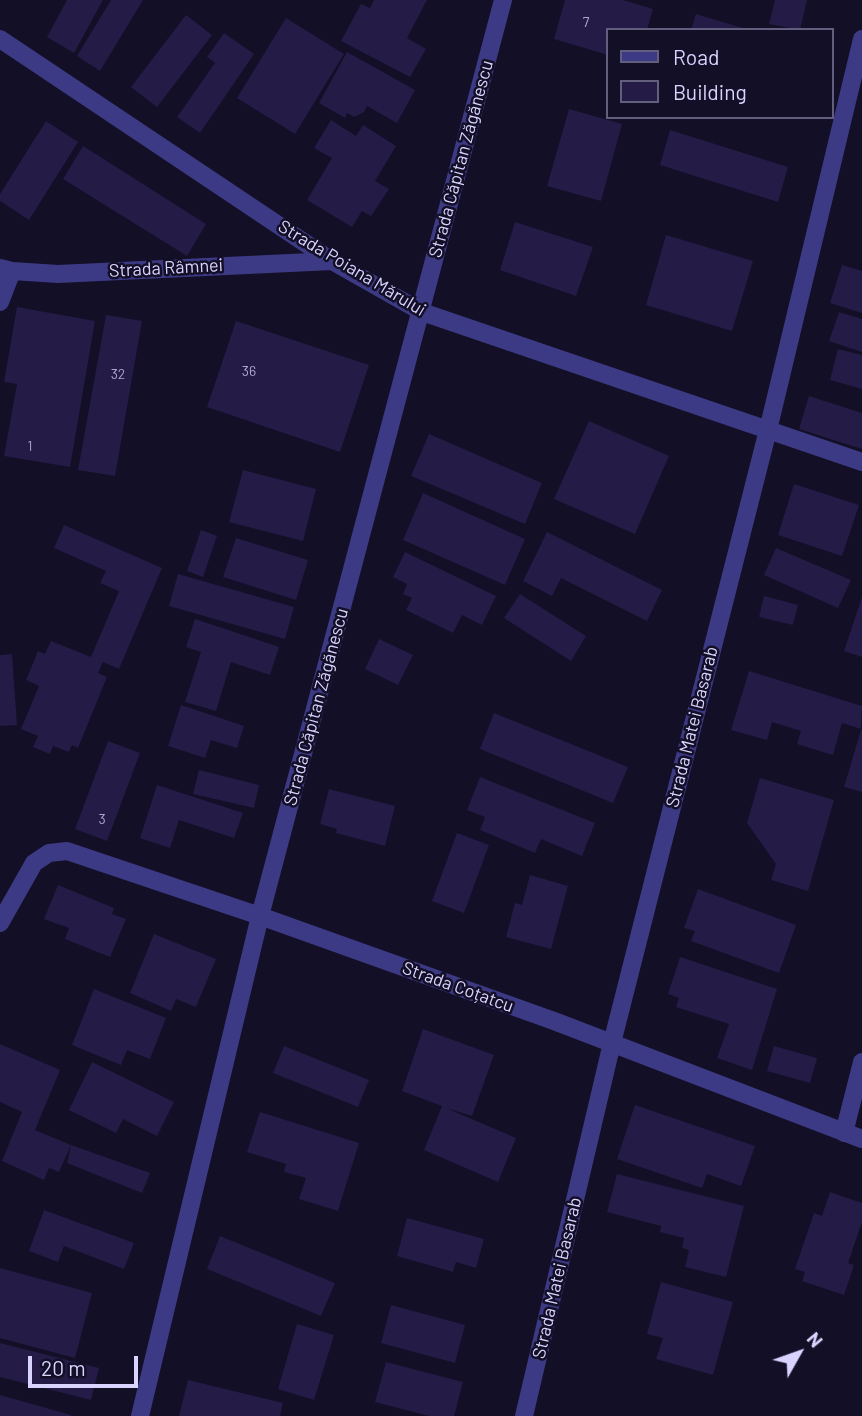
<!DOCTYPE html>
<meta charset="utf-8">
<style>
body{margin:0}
#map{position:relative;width:862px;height:1416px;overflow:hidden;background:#130f26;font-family:Barlow,sans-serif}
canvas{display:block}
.legend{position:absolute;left:606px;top:28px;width:228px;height:91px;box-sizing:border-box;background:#130f26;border:2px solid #625e7d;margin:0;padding:9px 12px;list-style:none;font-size:21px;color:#d9d4ff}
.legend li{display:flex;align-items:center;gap:14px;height:35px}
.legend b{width:35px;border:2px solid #625e7d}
.north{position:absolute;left:764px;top:1318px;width:70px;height:70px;-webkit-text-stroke:5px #130f26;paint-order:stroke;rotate:50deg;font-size:19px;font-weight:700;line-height:28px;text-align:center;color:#d9d4ff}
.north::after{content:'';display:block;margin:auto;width:24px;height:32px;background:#d9d4ff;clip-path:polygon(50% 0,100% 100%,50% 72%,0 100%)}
.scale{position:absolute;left:28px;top:1356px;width:110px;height:32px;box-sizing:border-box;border:4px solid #d9d4ff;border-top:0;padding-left:9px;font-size:21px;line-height:24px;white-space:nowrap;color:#d9d4ff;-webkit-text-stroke:5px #130f26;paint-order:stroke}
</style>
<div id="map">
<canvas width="862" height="1416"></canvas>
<ul class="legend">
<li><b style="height:9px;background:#3d3a85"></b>Road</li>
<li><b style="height:19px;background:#241b47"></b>Building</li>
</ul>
<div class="north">N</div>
<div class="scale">20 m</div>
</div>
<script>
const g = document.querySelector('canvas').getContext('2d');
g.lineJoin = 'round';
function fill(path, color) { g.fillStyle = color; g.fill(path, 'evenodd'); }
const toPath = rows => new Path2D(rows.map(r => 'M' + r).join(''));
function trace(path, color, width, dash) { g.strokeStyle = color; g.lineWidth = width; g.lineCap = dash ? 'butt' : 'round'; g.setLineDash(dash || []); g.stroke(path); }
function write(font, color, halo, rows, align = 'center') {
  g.font = font + ' Barlow,sans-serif'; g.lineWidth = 5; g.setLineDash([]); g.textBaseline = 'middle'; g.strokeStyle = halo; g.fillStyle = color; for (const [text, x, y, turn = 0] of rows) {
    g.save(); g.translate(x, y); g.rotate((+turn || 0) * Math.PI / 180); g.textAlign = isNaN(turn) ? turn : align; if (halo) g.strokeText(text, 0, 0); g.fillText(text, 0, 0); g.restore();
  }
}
fill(toPath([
 [67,0,103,0,74,53,47,37],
 [111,0,143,0,100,71,77,56],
 [374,0,427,0,407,38,426,49,410,77,341,41,361,4,370,8],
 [565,0,623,0,653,9,647,30,608,30,608,55,554,39],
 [775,0,807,0,800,30,769,24],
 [696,14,746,29,745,30,691,30],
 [186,15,212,35,157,107,131,87],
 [286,18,344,54,295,134,237,98],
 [224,33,254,54,200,133,177,117,215,63,207,57],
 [347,52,415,90,397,123,367,106,364,112,354,117,347,113,345,118,319,103],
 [569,109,622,124,601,201,547,186],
 [331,120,356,136,363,125,396,146,375,181,389,189,371,216,362,211,352,227,307,200,332,158,314,148],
 [46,121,78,142,29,220,0,201,0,194],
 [670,130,788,167,778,202,660,165],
 [83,146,206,224,187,256,63,179],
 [515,222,593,247,576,296,500,270],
 [666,235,753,261,732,331,646,305],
 [842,265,862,271,862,313,830,303],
 [17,307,95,321,70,467,4,456,17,384,4,382],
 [839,312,862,319,862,352,829,341],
 [106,315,142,321,115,476,78,470],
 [236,321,369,365,340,452,207,407],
 [838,349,862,355,862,389,830,380],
 [809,396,862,413,862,449,799,429],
 [589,421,669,456,635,534,554,499],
 [429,434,542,483,525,524,411,476],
 [243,470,316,489,303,541,229,522],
 [794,484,859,505,842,556,778,535],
 [423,493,525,539,505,585,403,540],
 [64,525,162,568,119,669,103,662,98,673,107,677,78,748,72,745,69,752,53,746,50,754,33,747,38,736,21,729,39,686,26,680,38,651,45,654,51,641,91,657,119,591,100,583,106,571,54,548],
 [201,530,217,536,203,577,187,571],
 [547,532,662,590,647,621,561,578,552,596,523,581],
 [236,538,308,560,296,600,223,577],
 [776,548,851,580,838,608,764,575],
 [405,552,496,596,482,625,462,615,453,633,406,610,412,598,403,594,407,584,393,577],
 [178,574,294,607,285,639,169,606],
 [520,594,586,636,571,661,504,618],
 [764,596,798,605,793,625,759,617],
 [862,597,862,657,844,651],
 [195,619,279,647,270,675,231,662,216,711,185,702,201,652,186,647],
 [379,639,413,655,398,685,365,669],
 [12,654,17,725,0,726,0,655],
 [749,671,862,706,861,729,842,723,833,755,797,744,801,731,772,722,767,740,731,730],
 [181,705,244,726,237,748,211,740,205,758,168,746],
 [494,713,628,767,613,803,480,749],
 [861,730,862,730,862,792,844,787],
 [108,741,140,753,107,841,75,829],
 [199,770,259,785,254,808,193,794],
 [480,777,595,823,582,856,541,839,535,853,480,830,485,817,467,810],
 [760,778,834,800,808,891,771,880,776,864,747,823],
 [157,785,243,813,234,838,179,820,170,848,140,838],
 [329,789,395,806,385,846,336,833,337,829,320,824],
 [457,833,489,845,464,913,432,901],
 [530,875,568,886,551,949,506,937,515,903,522,905],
 [58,885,114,908,112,914,126,919,110,957,65,939,69,928,44,919],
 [698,889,796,925,779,973,691,941,695,931,684,928],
 [154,934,216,959,196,1007,176,999,171,1011,130,993],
 [680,957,777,989,752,1070,717,1058,729,1024,676,1007,679,998,668,994],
 [94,989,166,1018,150,1059,127,1050,121,1065,72,1045],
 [423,1029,494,1055,472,1116,446,1108,516,1138,498,1182,424,1150,442,1106,402,1091],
 [0,1044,60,1070,35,1130,71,1145,59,1172,49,1168,44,1180,2,1161,22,1112,0,1102],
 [284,1046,369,1080,358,1107,273,1073],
 [774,1046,817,1058,810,1083,767,1071],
 [92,1062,174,1102,157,1136,123,1119,116,1133,69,1110],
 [635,1105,755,1146,741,1186,707,1174,702,1188,617,1159],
 [260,1112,359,1143,338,1211,299,1199,306,1178,284,1172,286,1164,247,1152],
 [71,1145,150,1173,142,1193,67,1163],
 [617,1174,744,1206,726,1277,685,1267,689,1250,682,1248,684,1238,660,1232,661,1226,607,1212],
 [830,1192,862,1203,862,1222,848,1263,854,1265,844,1295,802,1281,805,1272,795,1269,814,1213,822,1216],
 [44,1210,134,1243,124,1269,64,1246,58,1262,29,1251],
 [407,1218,484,1239,476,1268,456,1262,453,1272,397,1256],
 [220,1236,335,1283,321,1316,207,1269],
 [0,1268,92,1293,75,1358,0,1338],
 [661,1282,733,1302,713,1375,656,1359,663,1338,647,1334],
 [391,1305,465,1325,455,1363,381,1343],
 [297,1324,334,1335,314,1400,278,1389],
 [0,1343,99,1368,91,1400,0,1377],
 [386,1362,463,1382,454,1416,429,1416,375,1402],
 [188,1380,283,1403,280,1416,179,1416],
 [0,1395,71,1415,71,1416,0,1416]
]), '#241b47');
trace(toPath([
 [0,39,332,261,422,312,862,462],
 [0,268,12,271,58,274,332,261],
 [0,302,12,271],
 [0,923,34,863,49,853,67,851,260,916,554,1021,862,1139],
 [844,1133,862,1062],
 [140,1416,260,916,503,0],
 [524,1416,612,1043,768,430,862,39]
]), '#3d3a85', 18);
write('14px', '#aca6d1', null, [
 ["7",586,22],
 ["36",249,371],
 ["32",118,374],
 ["1",30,446],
 ["3",102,819]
]);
write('18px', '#d9d4ff', '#130f26', [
 ["Strada Căpitan Zăgănescu",461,159,-75],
 ["Strada Râmnei",166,268,-3],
 ["Strada Poiana Mărului",352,268,31],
 ["Strada Căpitan Zăgănescu",316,707,-75],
 ["Strada Matei Basarab",692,727,-76],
 ["Strada Coțatcu",458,987,20],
 ["Strada Matei Basarab",557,1278,-77]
]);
</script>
